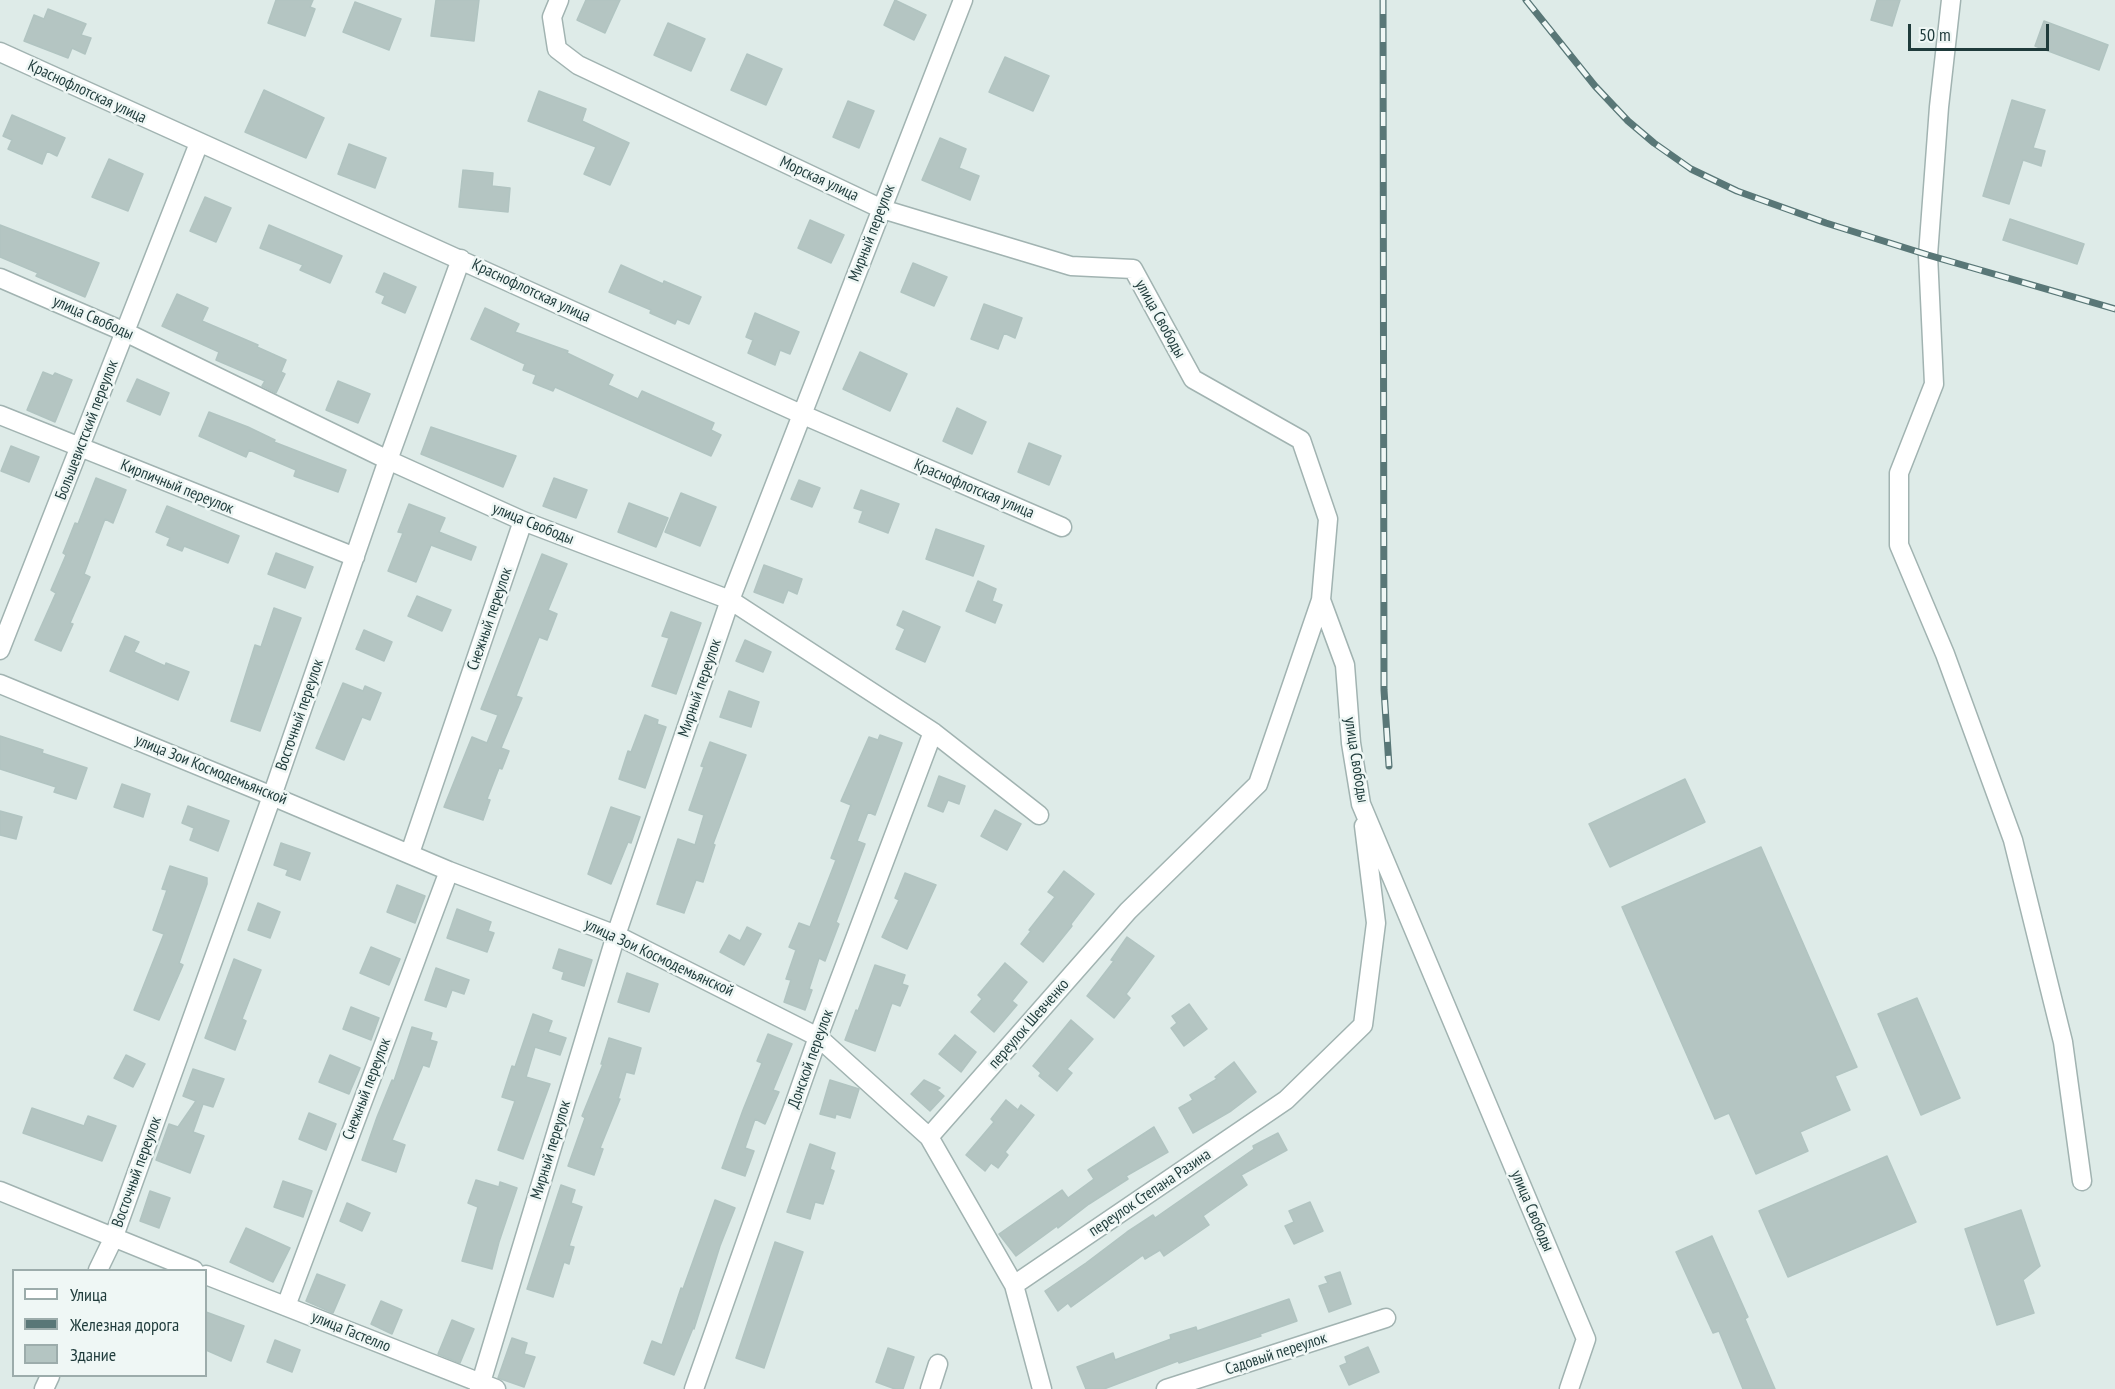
<!DOCTYPE html>
<meta charset="utf-8">
<style>
body{margin:0}
#map{position:relative;width:2115px;height:1389px;overflow:hidden;background:#deebe8;font-family:"PT Sans Narrow",sans-serif}
canvas{display:block}
.legend{position:absolute;left:12px;top:1269px;width:195px;height:108px;box-sizing:border-box;background:#eff7f5;border:2px solid #9cacab;margin:0;padding:8px 10px;list-style:none;font-size:18px;color:#1f3b3b}
.legend li{display:flex;align-items:center;gap:12px;height:30px}
.legend b{width:30px;border:2px solid #9cacab}
.scale{position:absolute;left:1908px;top:24px;width:141px;height:27px;box-sizing:border-box;border:3px solid #1f3b3b;border-top:0;padding-left:8px;font-size:18px;line-height:21px;white-space:nowrap;color:#1f3b3b;-webkit-text-stroke:4px #eff7f5;paint-order:stroke}
</style>
<div id="map">
<canvas width="2115" height="1389"></canvas>
<ul class="legend">
<li><b style="height:8px;background:#fff"></b>Улица</li>
<li><b style="height:8px;background:#597777"></b>Железная дорога</li>
<li><b style="height:16px;background:#b4c5c2"></b>Здание</li>
</ul>
<div class="scale">50 m</div>
</div>
<script>
const g = document.querySelector('canvas').getContext('2d');
g.lineJoin = 'round';
function fill(path, color) { g.fillStyle = color; g.fill(path, 'evenodd'); }
const toPath = rows => new Path2D(rows.map(r => 'M' + r).join(''));
function trace(path, color, width, dash) { g.strokeStyle = color; g.lineWidth = width; g.lineCap = dash ? 'butt' : 'round'; g.setLineDash(dash || []); g.stroke(path); }
function write(font, color, halo, rows, align = 'center') {
  g.font = font + ' "PT Sans Narrow",sans-serif'; g.lineWidth = 5; g.setLineDash([]); g.textBaseline = 'middle'; g.strokeStyle = halo; g.fillStyle = color; for (const [text, x, y, turn = 0] of rows) {
    g.save(); g.translate(x, y); g.rotate((+turn || 0) * Math.PI / 180); g.textAlign = isNaN(turn) ? turn : align; if (halo) g.strokeText(text, 0, 0); g.fillText(text, 0, 0); g.restore();
  }
}
const building = toPath([
 [276,0,313,0,310,7,315,9,305,36,268,23,276,0],
 [436,0,479,0,474,41,431,36,436,0],
 [586,0,620,0,605,33,577,20,586,0],
 [895,0,926,15,914,40,884,25,895,0],
 [1877,0,1900,0,1892,26,1871,20,1877,0],
 [355,2,401,19,389,50,343,32,355,2],
 [48,9,86,24,81,35,91,38,85,54,72,48,68,58,24,41,34,15,44,19,48,9],
 [2044,21,2108,45,2099,70,2035,46,2044,21],
 [668,23,705,39,691,71,654,55,668,23],
 [747,54,782,69,766,105,731,90,747,54],
 [1005,57,1049,76,1033,111,989,92,1005,57],
 [264,90,324,118,306,158,245,132,264,90],
 [539,91,586,109,582,121,629,143,610,185,584,174,596,147,528,121,539,91],
 [2012,100,2045,110,2033,148,2045,151,2041,166,2023,160,2009,204,1983,196,2012,100],
 [848,101,874,111,859,148,833,137,848,101],
 [12,115,65,138,57,156,47,151,42,164,8,149,12,140,3,136,12,115],
 [940,138,966,149,959,168,979,176,970,200,922,180,940,138],
 [349,144,386,158,375,188,338,174,349,144],
 [109,159,143,174,128,211,92,197,109,159],
 [463,170,493,173,492,186,510,188,508,212,459,207,463,170],
 [205,197,231,208,216,242,190,231,205,197],
 [2010,219,2084,244,2077,264,2003,240,2010,219],
 [810,220,844,235,831,263,798,248,810,220],
 [0,225,99,263,85,297,36,276,38,273,0,257,0,225],
 [269,225,342,256,330,283,300,270,303,265,260,248,269,225],
 [913,263,947,277,934,306,901,292,913,263],
 [621,265,663,284,664,281,701,297,689,324,677,319,675,324,650,313,651,310,609,292,621,265],
 [384,273,416,287,405,313,382,303,385,296,376,292,384,273],
 [177,294,208,308,202,321,258,345,257,347,286,360,281,372,285,374,276,393,262,386,265,381,216,360,219,352,162,326,177,294],
 [984,304,1022,318,1015,338,1004,333,998,349,971,339,984,304],
 [485,308,519,324,515,332,568,351,567,353,613,375,608,385,638,399,642,391,714,423,711,430,721,435,711,456,555,387,553,391,533,383,536,375,523,370,525,364,471,339,485,308],
 [755,313,799,332,790,354,780,350,775,365,748,353,753,340,746,337,755,313],
 [860,352,907,374,890,411,843,389,860,352],
 [43,372,53,376,55,373,72,380,55,422,27,410,43,372],
 [137,379,169,393,160,415,127,401,137,379],
 [338,381,370,394,358,423,326,410,338,381],
 [957,408,986,422,972,454,943,441,957,408],
 [209,412,248,427,275,440,274,442,346,470,338,492,294,476,296,470,249,450,246,457,199,436,209,412],
 [431,427,516,456,503,487,421,454,431,427],
 [1029,443,1061,456,1049,485,1018,472,1029,443],
 [11,446,39,457,29,482,1,471,11,446],
 [96,478,126,490,113,523,105,519,84,574,90,577,70,623,73,624,61,651,35,640,56,593,51,590,66,555,63,553,75,523,78,524,96,478],
 [554,478,587,490,576,518,543,506,554,478],
 [799,480,820,488,812,507,791,499,799,480],
 [861,490,899,504,888,533,859,522,863,511,854,508,861,490],
 [681,493,716,507,700,546,665,532,681,493],
 [629,503,668,518,656,547,618,532,629,503],
 [409,504,445,518,439,532,476,547,471,560,431,545,416,582,388,571,403,533,398,532,409,504],
 [167,506,239,536,228,563,184,546,182,551,167,545,170,538,156,532,167,506],
 [936,529,984,546,973,576,926,559,936,529],
 [276,553,313,567,305,588,268,574,276,553],
 [542,554,567,564,548,610,557,614,547,640,539,637,516,696,522,698,501,748,509,751,502,769,499,768,487,799,490,800,483,820,444,807,472,737,487,743,498,715,481,709,542,554],
 [764,565,802,579,797,594,788,590,783,603,754,592,764,565],
 [978,581,996,589,992,601,1002,605,995,623,966,611,978,581],
 [417,596,451,610,442,631,408,616,417,596],
 [274,608,301,618,260,731,231,721,255,645,261,647,274,608],
 [903,611,940,627,925,662,896,649,905,629,897,625,903,611],
 [671,612,701,623,676,694,652,686,669,638,662,636,671,612],
 [364,630,392,642,384,661,356,649,364,630],
 [125,636,139,642,134,652,165,666,166,663,189,672,178,700,110,671,125,636],
 [745,640,771,652,763,672,736,661,745,640],
 [343,683,363,691,365,686,381,693,370,720,362,717,344,760,316,748,343,683],
 [729,691,759,702,751,727,720,717,729,691],
 [645,715,658,720,657,724,666,727,645,788,619,779,628,751,631,752,645,715],
 [880,735,902,743,875,815,868,812,857,841,865,844,836,922,839,924,825,961,819,958,809,989,812,990,805,1010,784,1002,791,980,786,979,796,950,789,947,799,923,810,927,836,860,831,858,851,805,841,801,869,737,878,740,880,735],
 [0,736,43,750,42,753,87,768,76,799,54,792,56,787,0,769,0,736],
 [710,742,746,755,713,844,715,845,703,882,696,880,684,913,657,904,678,839,695,845,704,815,689,810,704,767,701,766,710,742],
 [939,776,965,786,959,804,948,800,943,812,928,806,939,776],
 [1685,779,1705,822,1610,867,1589,824,1685,779],
 [122,784,150,794,143,817,114,807,122,784],
 [188,806,229,821,218,851,190,840,194,828,182,823,188,806],
 [611,807,640,817,631,843,628,842,611,884,588,874,611,807],
 [995,810,1021,824,1007,850,981,836,995,810],
 [0,811,22,817,16,839,0,835,0,811],
 [281,843,310,853,300,880,286,875,288,870,274,865,281,843],
 [1761,847,1857,1067,1835,1076,1850,1110,1800,1132,1808,1151,1756,1174,1729,1113,1715,1119,1622,907,1761,847],
 [170,866,207,878,207,884,179,963,183,965,159,1020,134,1010,164,934,153,930,167,890,162,889,170,866],
 [1064,871,1094,894,1071,924,1072,926,1043,962,1021,944,1031,931,1029,930,1055,897,1048,892,1064,871],
 [905,873,936,885,907,949,882,937,899,900,895,898,905,873],
 [397,885,425,896,415,923,387,912,397,885],
 [258,903,280,912,270,938,248,930,258,903],
 [457,909,491,922,488,931,494,933,487,952,447,938,457,909],
 [747,927,761,934,744,965,720,952,729,935,740,941,747,927],
 [1127,937,1154,956,1126,994,1130,998,1114,1018,1087,996,1114,961,1111,960,1127,937],
 [371,947,400,959,389,985,360,973,371,947],
 [559,949,592,960,584,986,562,979,564,972,553,968,559,949],
 [234,959,261,970,242,1019,246,1021,235,1050,205,1038,234,959],
 [1005,963,1027,982,1012,1001,1017,1005,994,1032,971,1012,982,999,978,995,1005,963],
 [875,965,905,975,902,984,908,986,900,1006,892,1003,875,1051,845,1040,856,1010,858,1011,875,965],
 [436,968,469,980,464,994,452,990,446,1007,425,1000,436,968],
 [627,973,658,984,649,1012,618,1002,627,973],
 [1917,998,1960,1098,1921,1115,1878,1014,1917,998],
 [1189,1004,1207,1029,1184,1046,1171,1028,1177,1023,1172,1016,1189,1004],
 [351,1007,379,1018,371,1040,343,1029,351,1007],
 [533,1014,552,1021,548,1032,566,1038,560,1055,535,1047,526,1077,550,1084,523,1159,498,1150,515,1101,502,1097,512,1066,515,1067,533,1014],
 [1071,1020,1093,1039,1067,1069,1072,1073,1057,1091,1039,1076,1041,1073,1033,1066,1071,1020],
 [412,1027,432,1033,430,1040,437,1042,429,1067,423,1065,392,1140,405,1145,396,1172,362,1160,377,1117,392,1080,394,1081,412,1027],
 [768,1034,792,1044,773,1090,779,1092,765,1124,755,1119,745,1148,754,1151,745,1176,722,1168,743,1110,762,1063,757,1061,768,1034],
 [955,1035,976,1052,961,1072,939,1054,955,1035],
 [609,1038,641,1048,634,1074,626,1072,618,1099,620,1099,600,1148,603,1149,594,1175,568,1166,585,1118,582,1116,603,1064,601,1064,609,1038],
 [126,1055,145,1064,133,1087,114,1078,126,1055],
 [330,1055,360,1068,349,1094,319,1082,330,1055],
 [1234,1062,1256,1092,1231,1111,1193,1133,1179,1108,1193,1100,1190,1095,1217,1079,1215,1077,1234,1062],
 [193,1069,224,1079,213,1107,203,1104,193,1132,204,1136,190,1173,156,1160,169,1124,178,1127,196,1101,183,1096,193,1069],
 [830,1080,859,1089,850,1118,836,1114,835,1118,820,1114,830,1080],
 [924,1080,940,1088,937,1090,944,1096,930,1111,911,1094,924,1080],
 [1006,1100,1018,1110,1021,1105,1034,1115,1005,1152,1008,1155,998,1168,991,1163,985,1171,966,1155,994,1122,991,1119,1006,1100],
 [32,1108,84,1126,88,1116,116,1126,102,1161,23,1133,32,1108],
 [309,1113,336,1124,326,1150,299,1139,309,1113],
 [1154,1127,1168,1152,1126,1176,1128,1179,1089,1204,1058,1228,1057,1226,1016,1256,999,1234,1062,1190,1068,1198,1094,1179,1088,1170,1154,1127],
 [1278,1133,1287,1150,1241,1175,1247,1185,1203,1216,1209,1225,1164,1256,1160,1250,1145,1259,1143,1255,1071,1307,1068,1303,1058,1311,1045,1291,1086,1263,1127,1232,1153,1215,1155,1218,1254,1149,1253,1146,1278,1133],
 [810,1144,835,1153,830,1169,834,1171,823,1204,815,1202,810,1219,787,1212,810,1144],
 [1887,1156,1916,1222,1788,1277,1759,1211,1887,1156],
 [476,1180,499,1187,500,1182,517,1188,499,1242,492,1269,462,1261,478,1207,468,1203,476,1180],
 [283,1181,312,1191,303,1217,274,1207,283,1181],
 [561,1185,575,1190,571,1203,582,1207,569,1246,574,1247,569,1264,564,1262,553,1297,527,1289,561,1185],
 [150,1191,170,1198,159,1228,140,1221,150,1191],
 [715,1200,735,1208,720,1246,694,1329,693,1328,674,1375,644,1363,652,1341,662,1345,681,1288,683,1289,715,1200],
 [1310,1202,1323,1231,1294,1244,1285,1226,1294,1222,1289,1211,1310,1202],
 [347,1203,370,1213,362,1231,340,1221,347,1203],
 [2021,1210,2040,1266,2023,1280,2034,1313,1997,1325,1965,1229,2021,1210],
 [246,1228,290,1248,273,1282,230,1262,246,1228],
 [1712,1236,1748,1317,1745,1319,1775,1389,1743,1389,1719,1331,1713,1333,1676,1252,1712,1236],
 [775,1242,803,1252,764,1368,736,1358,775,1242],
 [1340,1272,1351,1304,1329,1312,1319,1286,1328,1283,1325,1277,1340,1272],
 [317,1274,345,1285,333,1313,306,1301,317,1274],
 [1289,1299,1297,1321,1260,1334,1261,1336,1179,1363,1178,1361,1104,1389,1086,1389,1077,1367,1113,1353,1115,1360,1171,1339,1170,1335,1196,1327,1197,1331,1289,1299],
 [381,1301,402,1310,392,1334,371,1324,381,1301],
 [206,1312,244,1326,231,1361,206,1350,206,1312],
 [452,1320,474,1329,460,1363,438,1354,452,1320],
 [512,1338,527,1343,524,1354,535,1357,524,1387,498,1378,512,1338],
 [275,1340,300,1350,292,1372,267,1362,275,1340],
 [1368,1347,1379,1372,1349,1385,1340,1366,1347,1363,1345,1357,1368,1347],
 [888,1348,914,1357,903,1389,895,1389,876,1382,888,1348]
]);
fill(building, '#b4c5c2');
trace(building, '#b1c4c1', 1.5);
const minor = toPath([
 [559,0,552,17,557,49,578,65,882,209,1071,266,1133,269,1193,379,1301,440,1328,519,1321,600,1345,665,1351,743,1361,804,1586,1339,1569,1389],
 [1951,0,1939,107,1928,255,1934,384,1899,473,1899,545,1945,654,2013,840,2063,1042,2082,1181],
 [0,52,801,414,1062,527],
 [0,278,125,332,388,460,523,521,730,600,933,732,1039,815],
 [0,415,355,557],
 [0,650,199,143],
 [0,684,272,796,449,871,616,935,818,1037,929,1137,1014,1285,1042,1389],
 [410,853,523,521],
 [929,1137,1128,911,1258,784,1321,600],
 [0,1191,194,1270],
 [98,1270,113,1239,272,796,388,460,461,259],
 [206,1275,496,1389],
 [1014,1285,1286,1100,1363,1025,1376,923,1364,826],
 [286,1306,449,871],
 [44,1389,50,1376],
 [479,1389,616,935,730,600,963,0],
 [694,1389,818,1037,933,732],
 [930,1389,938,1364],
 [1166,1389,1386,1318]
]);
trace(minor, '#a1b3b1', 21);
trace(minor, '#fff', 18);
const rail = toPath([
 [1383,0,1384,690,1389,766],
 [1526,0,1595,86,1628,121,1654,143,1691,169,1737,191,1826,223,1928,255,2115,309]
]);
trace(rail, '#597777', 7);
trace(rail, '#eff7f5', 4.5, [14]);
write('16px', '#1f3b3b', '#eff7f5', [
 ["Краснофлотская улица",87,92,25],
 ["Морская улица",819,179,25],
 ["Мирный переулок",872,233,-69],
 ["Краснофлотская улица",531,291,25],
 ["улица Свободы",93,318,24],
 ["улица Свободы",1160,319,61],
 ["Большевистский переулок",87,430,-69],
 ["Кирпичный переулок",177,487,22],
 ["Краснофлотская улица",974,489,23],
 ["улица Свободы",533,524,22],
 ["Снежный переулок",490,619,-71],
 ["Мирный переулок",700,688,-71],
 ["Восточный переулок",300,715,-71],
 ["улица Свободы",1356,760,81],
 ["улица Зои Космодемьянской",211,770,22],
 ["улица Зои Космодемьянской",659,958,25],
 ["переулок Шевченко",1029,1024,-49],
 ["Донской переулок",811,1059,-70],
 ["Снежный переулок",367,1089,-69],
 ["Мирный переулок",551,1150,-73],
 ["Восточный переулок",137,1172,-70],
 ["переулок Степана Разина",1150,1193,-34],
 ["улица Свободы",1532,1211,67],
 ["улица Гастелло",351,1332,22],
 ["Садовый переулок",1276,1354,-18]
]);
</script>
